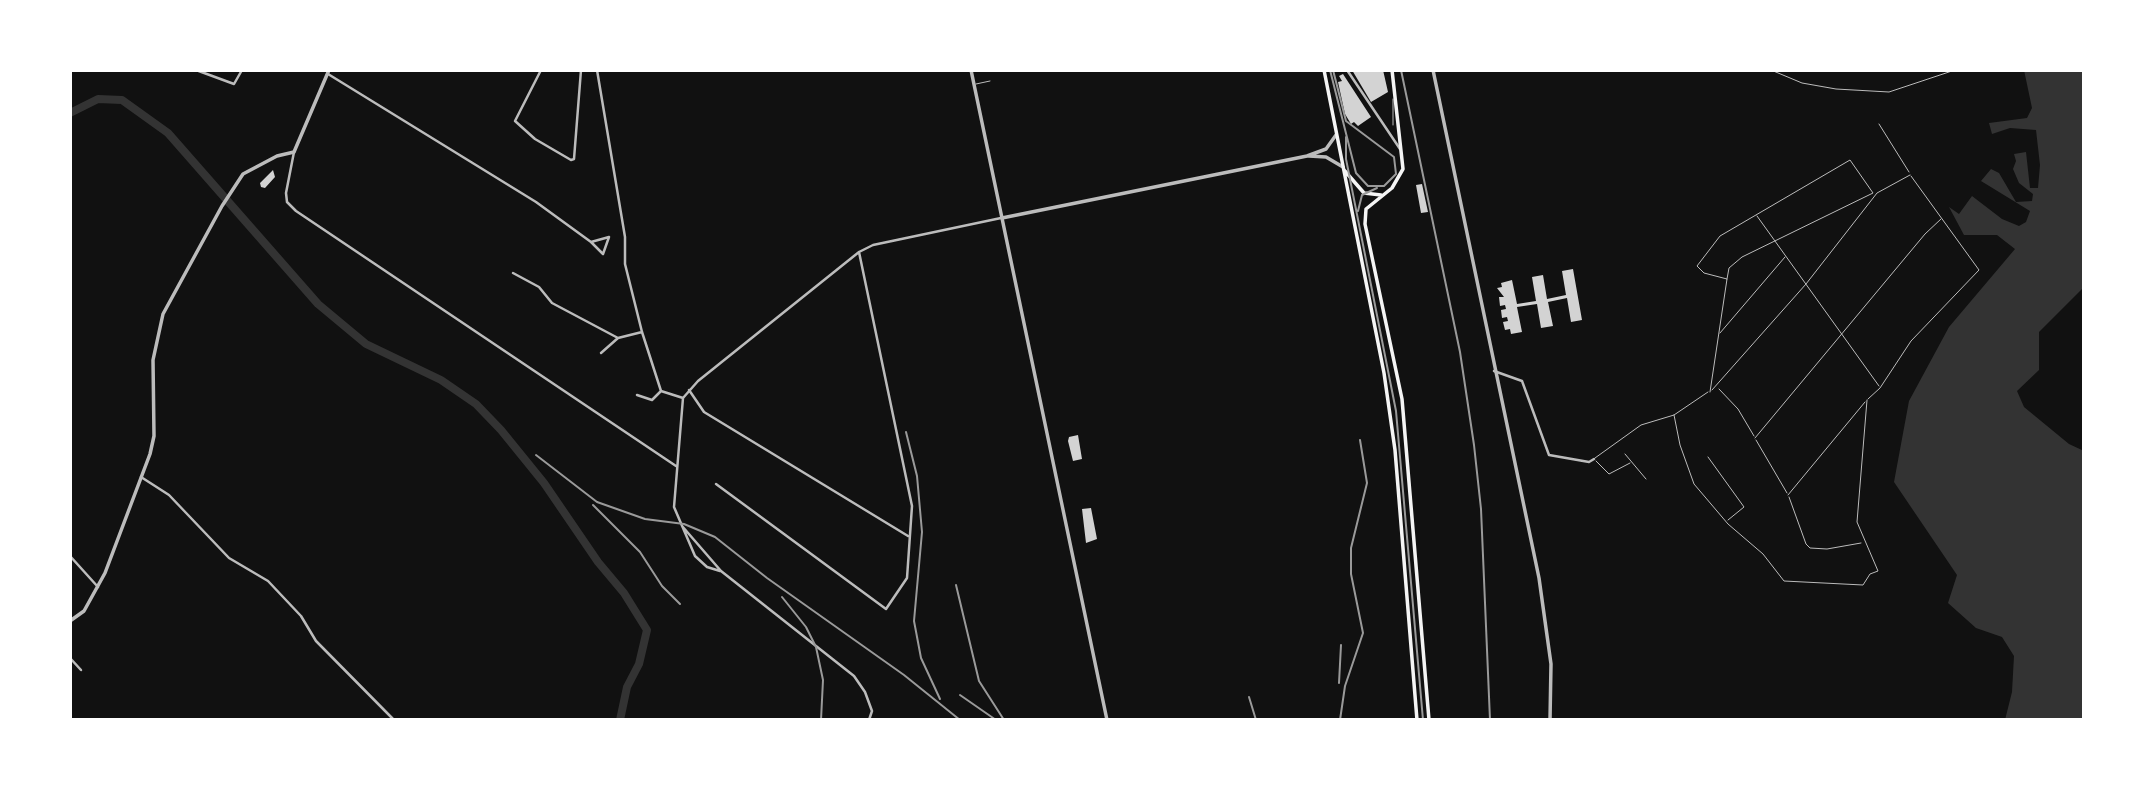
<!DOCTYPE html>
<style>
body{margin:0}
#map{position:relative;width:2154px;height:790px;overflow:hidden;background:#111;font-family:Helvetica,sans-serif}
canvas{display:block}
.frame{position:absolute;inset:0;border:72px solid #fff;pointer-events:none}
</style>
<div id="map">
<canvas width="2154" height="790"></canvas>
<div class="frame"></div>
</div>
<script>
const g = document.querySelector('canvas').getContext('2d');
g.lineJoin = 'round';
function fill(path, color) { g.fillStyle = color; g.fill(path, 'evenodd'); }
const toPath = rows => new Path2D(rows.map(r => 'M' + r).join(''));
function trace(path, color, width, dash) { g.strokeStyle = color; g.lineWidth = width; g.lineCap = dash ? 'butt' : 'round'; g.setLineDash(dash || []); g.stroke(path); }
fill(toPath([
 [2024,70,2084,70,2084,287,2039,332,2039,370,2017,391,2024,407,2069,444,2084,451,2084,720,2005,720,2012,692,2014,656,2002,637,1976,628,1948,603,1957,575,1894,482,1909,401,1949,327,2015,249,1997,235,1964,235,1949,207,1959,214,1972,196,2002,219,2019,226,2026,222,2030,211,1981,181,1991,169,1999,173,2016,202,2032,201,2033,194,2019,183,2013,169,2016,161,2014,154,2026,152,2030,188,2038,188,2040,165,2036,130,2010,128,1992,134,1989,123,2027,118,2032,108]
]), '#333');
trace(toPath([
 [70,113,98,99,122,100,168,133,318,304,366,344,441,380,476,404,501,430,544,483,598,562,624,593,647,630,639,664,627,687,620,720]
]), '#333', 8);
fill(toPath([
 [1352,70,1383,70,1388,92,1371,102],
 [1343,74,1371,117,1358,126,1354,122,1351,124,1345,114,1338,82,1342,81,1339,76],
 [273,170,275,177,265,188,261,187,260,183],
 [1422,184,1428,212,1421,213,1416,185],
 [1573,269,1582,320,1571,322,1567,298,1548,302,1553,326,1541,328,1537,304,1517,307,1522,332,1511,334,1510,329,1505,330,1503,322,1508,321,1507,317,1502,318,1501,310,1506,309,1505,305,1500,306,1499,297,1504,297,1497,288,1502,287,1501,283,1512,280,1517,304,1536,301,1532,277,1543,275,1547,299,1566,295,1562,271],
 [1078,435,1082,459,1073,461,1068,441,1069,437],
 [1091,508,1097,539,1086,543,1082,509]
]), '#d3d3d3');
trace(toPath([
 [1771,70,1802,83,1836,89,1889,92,1955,70],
 [976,84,990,81],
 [1879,124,1909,172],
 [1393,125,1393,99],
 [1757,216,1879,386],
 [1720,333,1785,257],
 [1719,389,1738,409,1754,436],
 [1712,390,1806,284,1877,193,1910,175],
 [1710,392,1727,279,1704,273,1697,266,1720,236,1850,160,1873,193,1742,257,1729,268,1727,279],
 [1868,399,1880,388,1911,341,1979,270,1911,176],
 [1674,415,1680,445,1694,484,1728,524,1763,554,1784,581,1863,585,1870,574,1878,571,1857,522,1867,400],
 [1755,438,1925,234,1941,219],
 [1756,440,1787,493],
 [1625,454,1646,479],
 [1708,457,1744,507,1728,520],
 [1595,458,1641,425,1674,415,1708,392],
 [1596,461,1609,474,1630,463],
 [1788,495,1865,402],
 [1789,497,1806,544,1810,548,1827,549,1861,543]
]), '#bcbcbc', 1);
trace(toPath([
 [196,70,234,84,242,70],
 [541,70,515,121,535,139,571,160,574,159,581,70],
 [597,70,625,237,625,264,642,332,661,391],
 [1347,70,1400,149],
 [328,74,536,202,591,242],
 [294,152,286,193,287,202,296,211,676,466],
 [609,237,603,254,591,242,609,237],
 [513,273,539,287,552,303,618,338,642,332],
 [601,353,618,338],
 [1494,371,1522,381,1549,455,1589,462,1594,459],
 [689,390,704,412,908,536],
 [661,391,683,398],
 [637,395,652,400,661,391],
 [683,398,698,381,859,252,873,245,1001,218],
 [683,398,674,507,695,556,707,567,720,571],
 [141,477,169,495,229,558,268,581,301,616,316,641,394,720],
 [716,484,886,609,907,578,912,506,859,252],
 [682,526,721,571,854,676,865,692,872,711,869,720],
 [70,556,98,587],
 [70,658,81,670]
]), '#bcbcbc', 2.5);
trace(toPath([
 [971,70,1107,720],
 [1433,70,1539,578,1551,664,1550,720],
 [1309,156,1326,157,1343,167],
 [1002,218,1307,156,1326,149,1336,135],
 [70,621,84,611,105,573,150,454,154,436,153,360,163,314,222,206,243,174,277,156,294,152,329,70]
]), '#bcbcbc', 3.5);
trace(toPath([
 [1324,70,1384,373,1395,450,1417,720],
 [1392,70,1403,169,1392,188,1366,209,1365,224,1402,399,1429,720],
 [1344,170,1364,193,1381,195]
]), '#f5f5f5', 3.5);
trace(toPath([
 [1330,70,1356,173,1368,186,1384,186,1396,174,1394,157,1346,121,1333,70],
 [1346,137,1346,159,1396,411,1423,720],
 [1358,211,1362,195,1377,188]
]), '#9a9a9a', 2);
trace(toPath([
 [1401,70,1460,352,1474,445,1481,509,1490,720],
 [906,432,917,476,922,532,914,621,921,658,940,699],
 [536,455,597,502,645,519,684,524,715,537,767,578,904,675,960,720],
 [593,505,640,552,662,586,680,604],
 [956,585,979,681,1004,720],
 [782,597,806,627,816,647,823,680,821,720],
 [1339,683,1341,645],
 [960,695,996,720],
 [1249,697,1256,720],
 [1340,720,1345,686,1363,633,1351,574,1351,548,1367,483,1360,440]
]), '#9a9a9a', 2);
</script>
